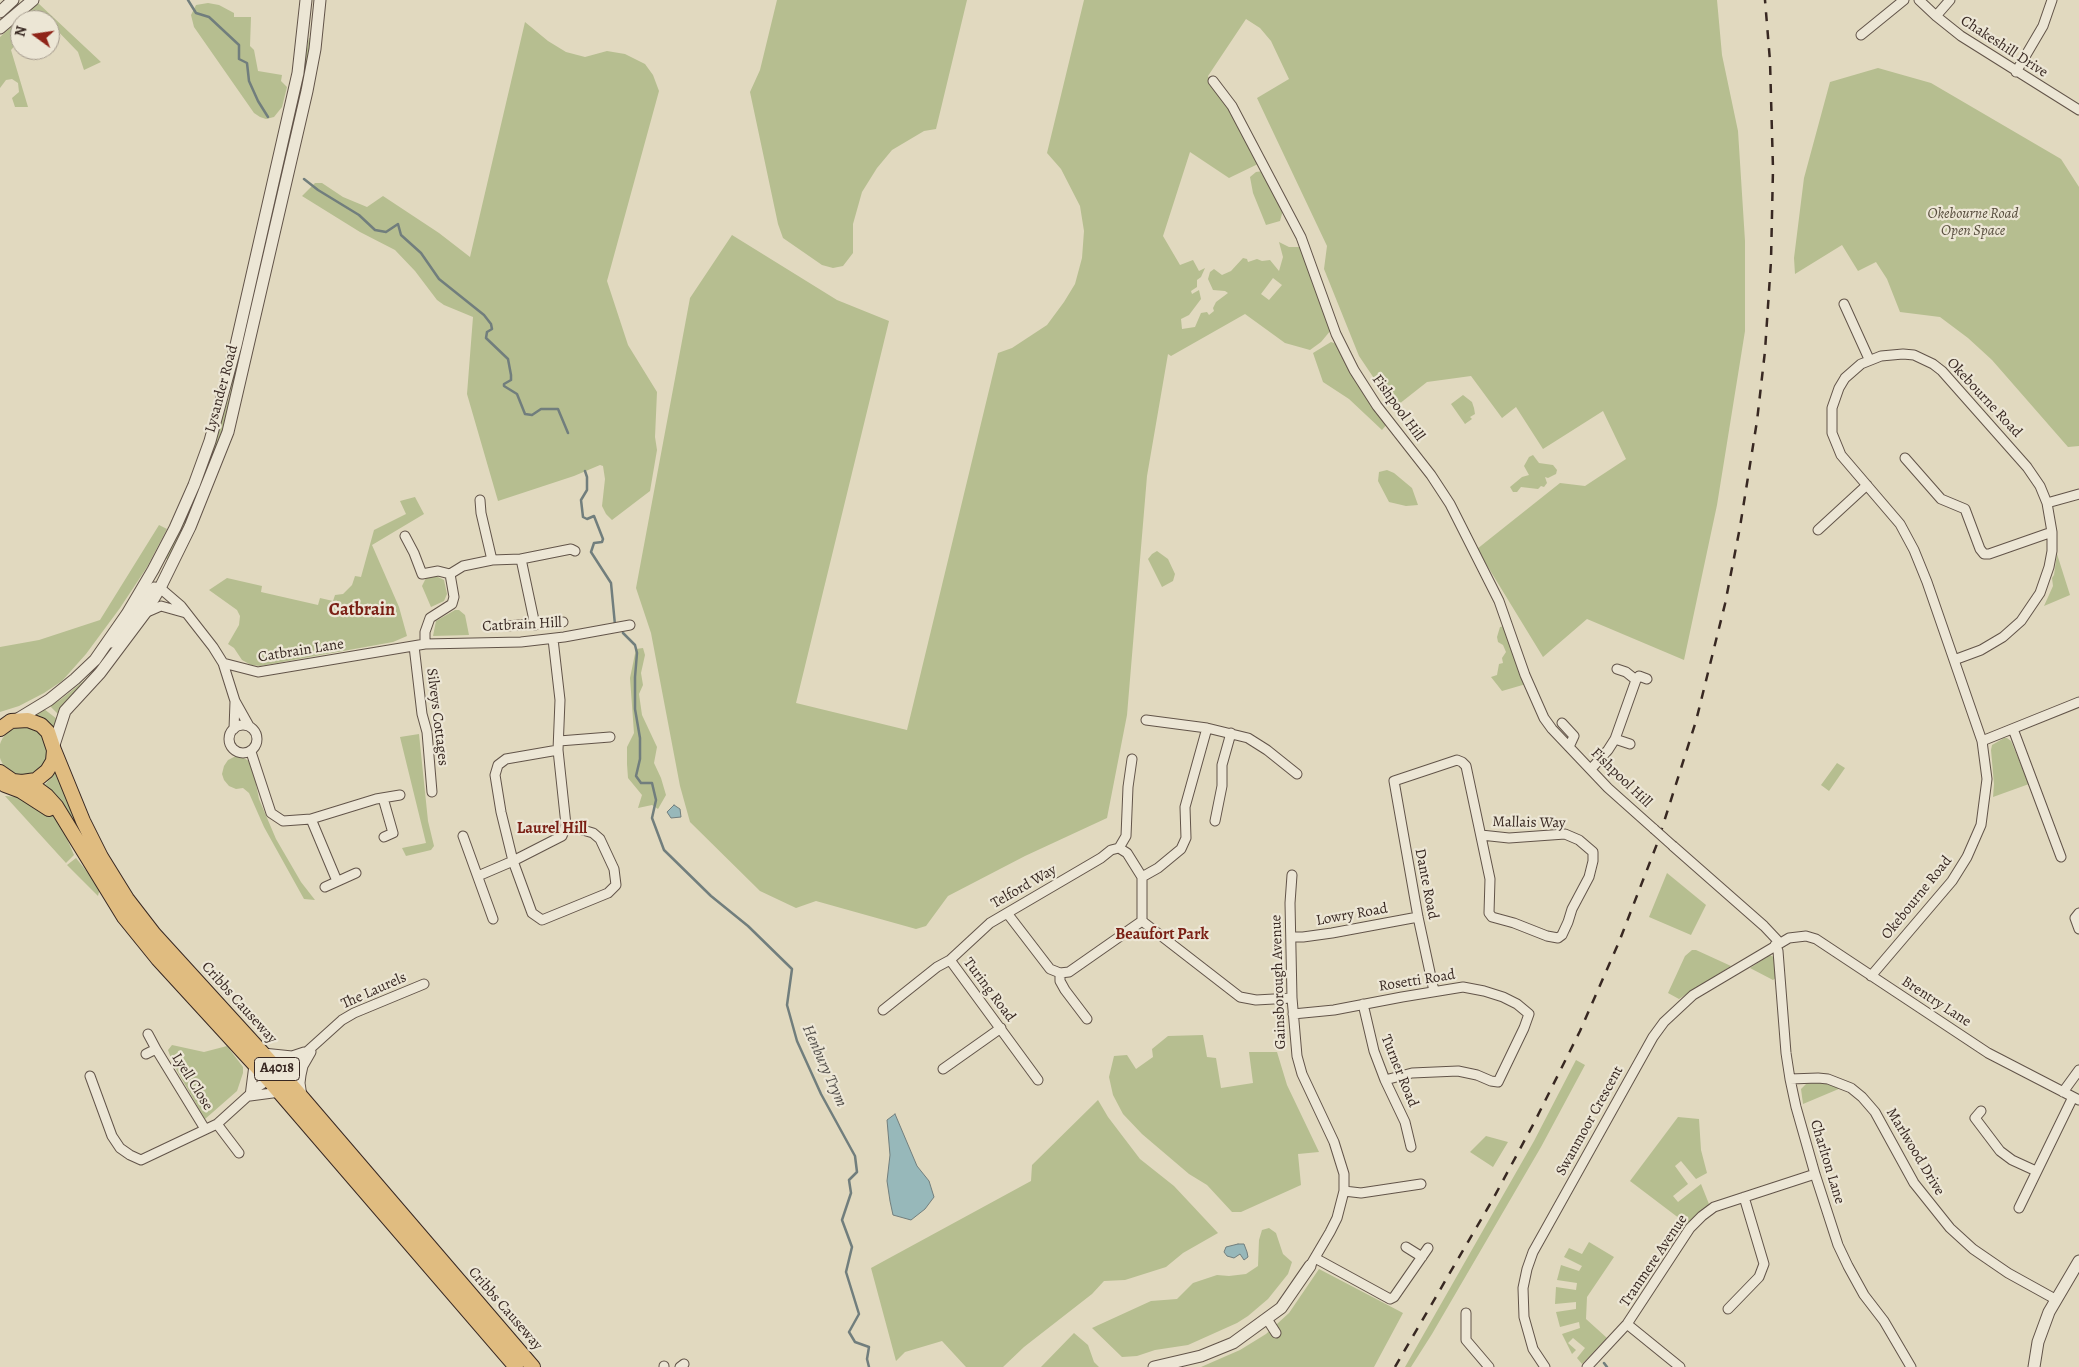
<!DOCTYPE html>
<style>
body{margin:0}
#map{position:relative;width:2079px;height:1367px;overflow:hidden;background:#e1d9bf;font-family:Alegreya,serif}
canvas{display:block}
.north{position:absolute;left:10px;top:10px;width:50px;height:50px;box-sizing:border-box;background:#ece6d5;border:1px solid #a49a8d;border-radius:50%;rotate:284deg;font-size:14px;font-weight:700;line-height:20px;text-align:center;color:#382822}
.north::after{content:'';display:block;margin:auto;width:18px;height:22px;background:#8f2418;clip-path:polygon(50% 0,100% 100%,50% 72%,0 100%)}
</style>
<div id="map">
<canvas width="2079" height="1367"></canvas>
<div class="north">N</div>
</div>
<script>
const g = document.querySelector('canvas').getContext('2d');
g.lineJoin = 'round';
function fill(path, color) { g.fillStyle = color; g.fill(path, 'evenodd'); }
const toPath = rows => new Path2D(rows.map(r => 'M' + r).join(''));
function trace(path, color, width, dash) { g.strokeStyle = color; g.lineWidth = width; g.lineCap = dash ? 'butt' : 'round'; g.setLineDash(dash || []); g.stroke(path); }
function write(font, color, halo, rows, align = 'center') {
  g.font = font + ' Alegreya,serif'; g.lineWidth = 4.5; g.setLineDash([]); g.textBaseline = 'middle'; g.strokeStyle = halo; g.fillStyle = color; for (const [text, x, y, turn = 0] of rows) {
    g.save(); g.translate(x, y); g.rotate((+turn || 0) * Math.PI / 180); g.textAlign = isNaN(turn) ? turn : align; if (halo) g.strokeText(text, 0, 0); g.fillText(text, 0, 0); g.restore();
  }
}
fill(toPath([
 [777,0,967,0,936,129,924,131,892,150,877,168,862,192,853,224,853,253,843,266,833,268,822,265,783,238,778,224,750,92,760,70],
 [1084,0,1717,0,1722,55,1738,131,1745,241,1745,331,1717,505,1684,660,1587,619,1543,657,1477,549,1560,483,1585,486,1626,459,1603,411,1543,449,1516,407,1502,418,1471,376,1427,382,1394,408,1359,356,1324,269,1327,246,1257,98,1289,79,1271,41,1260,28,1246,19,1208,76,1211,86,1229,109,1258,164,1229,178,1190,152,1163,236,1180,265,1193,260,1199,271,1205,268,1201,277,1197,280,1197,287,1191,291,1192,294,1199,290,1201,299,1189,315,1181,319,1182,329,1195,327,1201,313,1207,312,1209,315,1214,311,1213,308,1216,302,1228,293,1225,291,1213,290,1208,279,1210,272,1214,269,1222,275,1231,271,1243,258,1247,259,1248,262,1257,259,1262,261,1270,260,1279,271,1283,257,1279,242,1289,247,1301,247,1331,330,1321,342,1310,350,1285,343,1245,314,1171,356,1168,354,1147,476,1127,715,1107,818,1025,856,948,896,926,926,916,929,816,901,796,908,760,891,690,822,680,786,651,633,636,588,690,298,732,235,837,300,889,321,796,703,907,730,998,353,1012,348,1047,325,1064,302,1075,284,1082,258,1084,231,1080,206,1061,169,1047,153],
 [1273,278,1282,285,1269,300,1261,294],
 [38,3,101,62,84,70,78,52,50,23,50,20,44,16,40,20,20,20,20,40,11,50,28,107,15,107,12,98,19,92,18,83,12,79,6,80,0,88,0,37],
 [208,3,219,5,234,13,234,17,251,17,250,46,254,50,258,71,282,75,281,81,287,87,282,107,274,117,266,119,260,117,254,113,194,27,191,15,196,5],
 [525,22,548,41,566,52,585,57,607,51,625,54,645,64,653,75,659,91,607,281,628,345,657,392,655,437,657,450,650,491,612,520,606,514,602,506,605,479,603,466,600,465,574,476,498,501,467,394,473,317,444,305,437,300,415,271,395,250,360,232,302,196,315,183,322,183,343,197,367,207,383,196,439,233,470,257],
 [309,38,312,38,309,61,226,421,206,479,169,560,165,558,182,525,207,467,229,397,304,65],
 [1878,68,1931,83,2061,159,2079,187,2079,446,2068,447,1992,360,1968,338,1940,317,1900,312,1887,279,1876,262,1858,271,1842,245,1795,274,1794,258,1804,178,1830,82],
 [1263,171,1283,210,1280,221,1266,225,1253,193,1250,177,1256,172],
 [1331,342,1337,344,1387,424,1382,430,1349,399,1323,382,1313,353],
 [1463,395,1472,402,1474,408,1475,414,1470,417,1472,419,1465,424,1451,404],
 [1533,455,1539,463,1553,465,1557,470,1556,474,1548,478,1545,477,1547,483,1544,487,1541,486,1538,489,1521,487,1517,492,1513,492,1510,487,1522,477,1529,475,1524,466,1529,457],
 [1387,470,1394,473,1412,488,1418,505,1406,506,1389,502,1378,481,1379,472],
 [415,497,424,514,372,545,399,607,407,636,393,642,260,666,251,665,242,660,234,648,228,644,239,625,240,616,237,610,209,590,227,578,262,586,261,592,318,605,320,598,333,601,335,595,343,594,352,585,355,576,361,577,374,530,406,514,400,501],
 [159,525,167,529,147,567,120,608,86,654,62,681,44,693,19,706,0,712,0,647,39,640,100,620],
 [1157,551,1168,559,1175,574,1173,581,1162,587,1148,559,1152,554],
 [2057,554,2070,595,2044,606,2053,586,2052,578,2054,575],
 [436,576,444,580,447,594,444,601,431,607,422,586,426,578],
 [455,610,459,610,465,615,469,635,433,636,436,621],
 [1505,626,1526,684,1502,691,1491,677,1497,675,1499,664,1503,663,1502,658,1506,652,1503,645,1498,642,1497,637,1500,627],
 [131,627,59,715,50,706,60,700,85,680],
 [643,648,645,655,641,673,643,685,639,694,642,715,657,747,654,763,661,778,666,795,658,809,652,805,638,808,642,795,628,778,627,764,627,747,634,733,630,678,636,649],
 [44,709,57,719,53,730,33,716],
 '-1 751a24 24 0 1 1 48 0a24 24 0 1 1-48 0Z',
 [419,734,428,821,434,846,431,850,406,856,402,848,426,843,400,737],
 [2004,738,2007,738,2011,741,2029,784,1993,797,1994,784,1991,750,1992,745],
 [234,757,242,757,249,761,253,769,259,799,276,839,301,882,315,900,304,899,264,827,249,793,243,788,236,789,229,786,224,780,222,774,224,766,228,760],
 [1837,763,1845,768,1829,791,1821,785],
 [58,769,88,842,267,1070,155,945,79,833,65,807,58,797,44,786],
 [5,796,17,797,50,813,62,827,74,855,66,863],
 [76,858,100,888,98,896,67,865],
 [1667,873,1706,905,1691,935,1649,917],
 [1692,950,1696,950,1731,966,1679,999,1668,993,1685,956],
 [1770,955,1775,958,1777,977,1773,980,1750,968],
 [1203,1035,1207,1057,1216,1058,1221,1088,1253,1083,1249,1052,1277,1052,1287,1085,1319,1152,1298,1154,1301,1185,1241,1212,1232,1212,1207,1185,1189,1174,1142,1134,1123,1114,1113,1095,1109,1077,1114,1056,1127,1055,1136,1069,1153,1057,1152,1049,1168,1036],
 [172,1045,204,1052,227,1046,243,1067,243,1073,237,1091,205,1119,173,1064,168,1050],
 [1576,1060,1585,1065,1541,1147,1432,1334,1411,1367,1405,1367,1534,1141],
 [1815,1082,1832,1085,1841,1088,1803,1104,1801,1089,1807,1083],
 [1098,1100,1108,1117,1140,1159,1174,1186,1218,1233,1183,1253,1166,1267,1125,1280,1104,1281,1092,1294,1024,1347,1003,1367,966,1367,942,1341,905,1352,896,1361,871,1268,1031,1181,1032,1165],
 [1678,1117,1699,1119,1701,1150,1707,1173,1696,1179,1681,1161,1675,1166,1688,1184,1673,1196,1678,1202,1701,1184,1709,1204,1688,1225,1630,1181],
 [1486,1136,1508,1142,1493,1167,1470,1152],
 [1269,1228,1276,1233,1283,1254,1292,1262,1288,1274,1268,1299,1248,1316,1237,1323,1188,1345,1155,1350,1137,1356,1122,1357,1092,1328,1151,1301,1177,1299,1193,1283,1217,1275,1229,1276,1246,1274,1258,1266,1259,1240,1262,1230],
 [1589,1242,1614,1257,1587,1297,1586,1319,1607,1338,1582,1364,1577,1358,1585,1348,1573,1338,1568,1343,1576,1350,1572,1354,1562,1334,1580,1328,1579,1322,1560,1327,1556,1312,1576,1309,1576,1302,1555,1304,1556,1287,1576,1290,1577,1283,1557,1280,1561,1265,1579,1271,1582,1266,1564,1257,1569,1248,1582,1254],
 [1319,1269,1403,1313,1374,1367,1201,1367,1240,1350,1266,1334,1289,1313],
 [1074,1333,1088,1345,1094,1362,1099,1367,1041,1367]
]), '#b6be90');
const water = toPath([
 [674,805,680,809,681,817,671,818,667,812,674,805],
 [895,1114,917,1166,929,1181,934,1197,925,1209,911,1220,893,1215,890,1201,887,1181,890,1155,887,1120,895,1114],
 [1238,1244,1244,1244,1247,1252,1248,1257,1244,1260,1240,1254,1234,1258,1227,1256,1224,1252,1226,1247,1238,1244]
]);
fill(water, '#97b8ba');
trace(water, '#717e7d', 1);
trace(toPath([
 [188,0,196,13,209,17,239,45,239,59,247,63,249,81,258,101,268,117],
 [304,179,318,190,359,215,375,230,386,232,398,224,401,235,421,253,439,279,484,315,491,324,492,329,487,332,486,338,508,359,511,375,511,380,504,384,504,386,517,394,525,414,532,415,541,409,558,409,568,433],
 [585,471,587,477,587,490,581,500,583,517,587,519,594,516,603,539,602,542,594,543,591,552,611,583,615,625],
 [623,633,635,645,637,653,635,677,635,709,640,738,640,759,636,776,641,783,652,783,656,800,652,818,664,850,711,896,748,926,792,969,787,1005,797,1041,821,1094,855,1156,857,1172,849,1180,851,1193,842,1220,852,1247,846,1272,859,1314,849,1332,855,1342,869,1347,867,1359,869,1367],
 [1604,1363,1607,1367]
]), '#717e7d', 2.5);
const minor = toPath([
 [1919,0,1936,16,1961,36,2079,110],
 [1936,16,1950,0],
 [1861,35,1904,0],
 [2016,72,2043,26,2052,0],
 [1213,81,1232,106,1301,237,1336,334,1354,370,1377,406,1431,475,1450,504,1499,601,1525,675,1544,718,1552,729,1608,788,1654,829],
 [1844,304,1869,359],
 [1905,458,1941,499,1965,509,1980,549,1984,554,1989,554,2052,532],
 [480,500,481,513,492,560],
 [2047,503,2079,494],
 [1818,530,1867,485],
 [405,536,414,553,422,574,438,571,450,574],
 [521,559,535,625],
 [145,613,161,606,186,613],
 [506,626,563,622],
 [111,643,127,627,150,590,154,587,160,588,181,606,213,647,223,663,235,701,249,726],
 [425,644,425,632,430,618,452,604,454,597,450,574,463,566,492,560,521,559,571,549,575,551],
 [414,646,422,714,427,732,432,792],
 [223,663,258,672,425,644,521,642,564,637,630,625],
 [1617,669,1626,672,1636,680,1639,676,1647,679],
 [1146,720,1207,728,1248,738,1267,750,1297,774],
 [1562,723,1574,736,1569,747],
 '229 739a14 14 0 1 1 28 0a14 14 0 1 1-28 0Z',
 [234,729,235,702],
 [2013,729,2061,857],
 [1615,739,1630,744],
 [559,741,610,737],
 [1982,741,2079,702],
 [558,750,506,759,498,765,495,775,501,812,513,861,532,913,542,920,608,893,616,885,614,869,600,839,593,833,566,825],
 [251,752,271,813,283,821,311,819,376,799,400,795],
 [1591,769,1608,750,1615,739,1636,680],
 [383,798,393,833,384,837],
 [311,819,337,881],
 [1215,821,1222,786,1222,765,1231,733],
 [463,836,493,919],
 [1673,846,1764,926,1780,943],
 [1119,848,1126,836,1128,787,1132,759],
 [1292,875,1290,903,1292,998,1297,1056,1302,1074,1334,1142,1344,1174,1344,1191,1337,1218,1330,1232,1310,1266],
 [478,876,513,861,562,836,566,825,558,750,560,700,553,639],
 [1142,877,1158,868,1181,849,1186,838,1185,807,1207,728],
 [325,887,356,873],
 [1007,913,1050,969,1060,973,1069,972,1142,921],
 [2079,913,2075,918,2079,929],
 [1142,921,1240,997,1256,1000,1292,998],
 [1291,937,1303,937,1332,933,1418,917],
 [1775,945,1778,951,1786,1053,1790,1079,1796,1107,1815,1174,1838,1245,1848,1266,1864,1295,1884,1321,1911,1367],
 [950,960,1038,1080],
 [1060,973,1060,981,1065,990,1087,1019],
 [1871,976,1952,881,1967,857,1981,825,1987,779,1982,741,1954,660,1927,582,1914,550,1900,524,1841,455,1832,433,1832,408,1839,388,1845,378,1861,364,1881,356,1903,354,1914,355,1933,364,1942,371,2027,467,2040,486,2047,503,2052,532,2052,551,2049,567,2040,593,2021,621,2003,637,1981,650,1954,660],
 [1434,991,1418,917,1394,781,1457,760,1462,762,1466,766,1490,879,1489,913,1492,917,1514,923,1547,936,1558,938,1562,935,1568,922,1572,909,1589,877,1593,861,1593,852,1579,840,1565,834,1509,838,1481,835],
 [1363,1004,1374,1051,1385,1080,1405,1122,1411,1147],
 [883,1010,937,967,950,960,990,923,1101,858,1111,850,1119,848,1127,853,1142,877,1142,921],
 [1293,1014,1334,1010,1402,997,1463,987,1484,991,1503,997,1517,1004,1529,1014,1524,1028,1498,1082,1491,1081,1477,1075,1458,1071,1412,1073,1385,1080],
 [148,1034,156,1049,205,1129],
 [263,1053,292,1056,304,1052],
 [146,1054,156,1049],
 [943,1069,1001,1028],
 [90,1076,112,1136,120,1148,130,1155,141,1160,217,1124,259,1086,291,1066,342,1020,354,1013,424,984],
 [1790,1079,1818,1078,1828,1079,1851,1088,1862,1097,1875,1112,1914,1183,1950,1228,1973,1249,2008,1273,2055,1299],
 [2063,1092,2079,1070],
 [250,1096,254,1065],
 [250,1096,280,1092],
 [302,1096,300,1083,301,1075,303,1066,311,1052],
 [1981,1111,1975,1118,2000,1151,2012,1160,2036,1171],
 [217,1124,239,1153],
 [1344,1191,1361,1193,1421,1184],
 [2019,1208,2073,1097],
 [1406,1247,1422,1257],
 [1315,1258,1390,1299,1394,1297,1428,1248],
 [1728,1309,1759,1277,1764,1264,1744,1197],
 [1466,1313,1466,1340,1489,1367],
 [1267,1319,1276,1333],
 [1627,1324,1680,1367],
 [664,1366,664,1367],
 [680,1367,684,1364],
 [1545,1367,1533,1349,1524,1317,1523,1288,1527,1269,1533,1252,1547,1227,1653,1037,1664,1022,1693,995,1789,938,1806,936,1816,939,1988,1053,2079,1100],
 [1587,1367,1627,1324,1690,1228,1702,1216,1714,1207,1815,1174]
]);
const tertiary = toPath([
 [0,12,13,0],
 [0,28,33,0],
 [16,720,49,700,75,679,95,660,127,614,153,570,175,528,194,485,210,441,236,345,298,73,306,0],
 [54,745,65,711,100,673,145,613,160,588,190,527,228,432,307,91,315,49,320,0],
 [1154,1367,1201,1356,1233,1343,1281,1308,1310,1266],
 [2034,1367,2038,1342,2049,1312,2079,1261]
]);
const primary = toPath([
 [0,729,11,721,28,720,41,725,48,732,54,750,53,761,47,771,36,780,22,782,13,781,0,772],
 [54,750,83,821,101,857,127,899,154,934,287,1080,533,1367],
 [28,782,47,796,56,806,124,917,158,959,268,1079,516,1367],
 [5,785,21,791,49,809]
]);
trace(minor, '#625449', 11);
trace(tertiary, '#625449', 13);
trace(primary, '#382822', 16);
trace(minor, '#ece6d5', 9);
trace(tertiary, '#ece6d5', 11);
trace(primary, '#e0bc80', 14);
trace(toPath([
 [1395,1367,1493,1199,1534,1123,1580,1031,1619,942,1657,844,1696,721,1725,604,1740,527,1757,421,1765,351,1771,261,1773,169,1770,61,1765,0]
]), '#382822', 2.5, [9, 9]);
const minorBridge = toPath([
 [1654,829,1673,846]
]);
trace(minorBridge, '#625449', 11, []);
trace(minorBridge, '#ece6d5', 9);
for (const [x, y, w] of [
 [277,1069,45]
]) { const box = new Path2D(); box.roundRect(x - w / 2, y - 11.5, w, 23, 4); g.fillStyle = '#ece6d5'; g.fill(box); trace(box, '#382822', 1); }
write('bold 14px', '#382822', null, [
 ["A4018",277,1069]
]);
write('15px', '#382822', '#ece6d5', [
 ["Chakeshill Drive",2004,47,33],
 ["Lysander Road",222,389,-75],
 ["Okebourne Road",1984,398,47],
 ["Fishpool Hill",1398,408,54],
 ["Catbrain Hill",522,625,-3],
 ["Catbrain Lane",301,651,-9],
 ["Silveys Cottages",437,717,83],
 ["Fishpool Hill",1621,778,44],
 ["Mallais Way",1529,823,1],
 ["Dante Road",1426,884,79],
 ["Telford Way",1024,887,-30],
 ["Okebourne Road",1917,898,-51],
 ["Lowry Road",1352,915,-10],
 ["Rosetti Road",1417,981,-9],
 ["Gainsborough Avenue",1279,982,-92],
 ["Turing Road",989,990,53],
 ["The Laurels",374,991,-24],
 ["Brentry Lane",1936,1002,33],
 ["Cribbs Causeway",239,1003,48],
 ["Turner Road",1399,1071,68],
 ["Lyell Close",192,1082,58],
 ["Swanmoor Crescent",1590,1121,-61],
 ["Marlwood Drive",1915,1152,59],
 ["Charlton Lane",1827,1162,73],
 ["Tranmere Avenue",1654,1261,-56],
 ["Cribbs Causeway",505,1309,49]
]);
write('italic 15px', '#584e3e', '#ece6d5', [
 ["Okebourne Road",1973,214],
 ["Open Space",1973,231]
]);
write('bold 16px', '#7a1f14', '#ece6d5', [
 ["Laurel Hill",552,829],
 ["Beaufort Park",1162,935]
]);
write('italic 16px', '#504c48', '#ece6d5', [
 ["Henbury Trym",824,1066,66]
]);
write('bold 18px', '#7a1f14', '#ece6d5', [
 ["Catbrain",362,611]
]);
</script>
